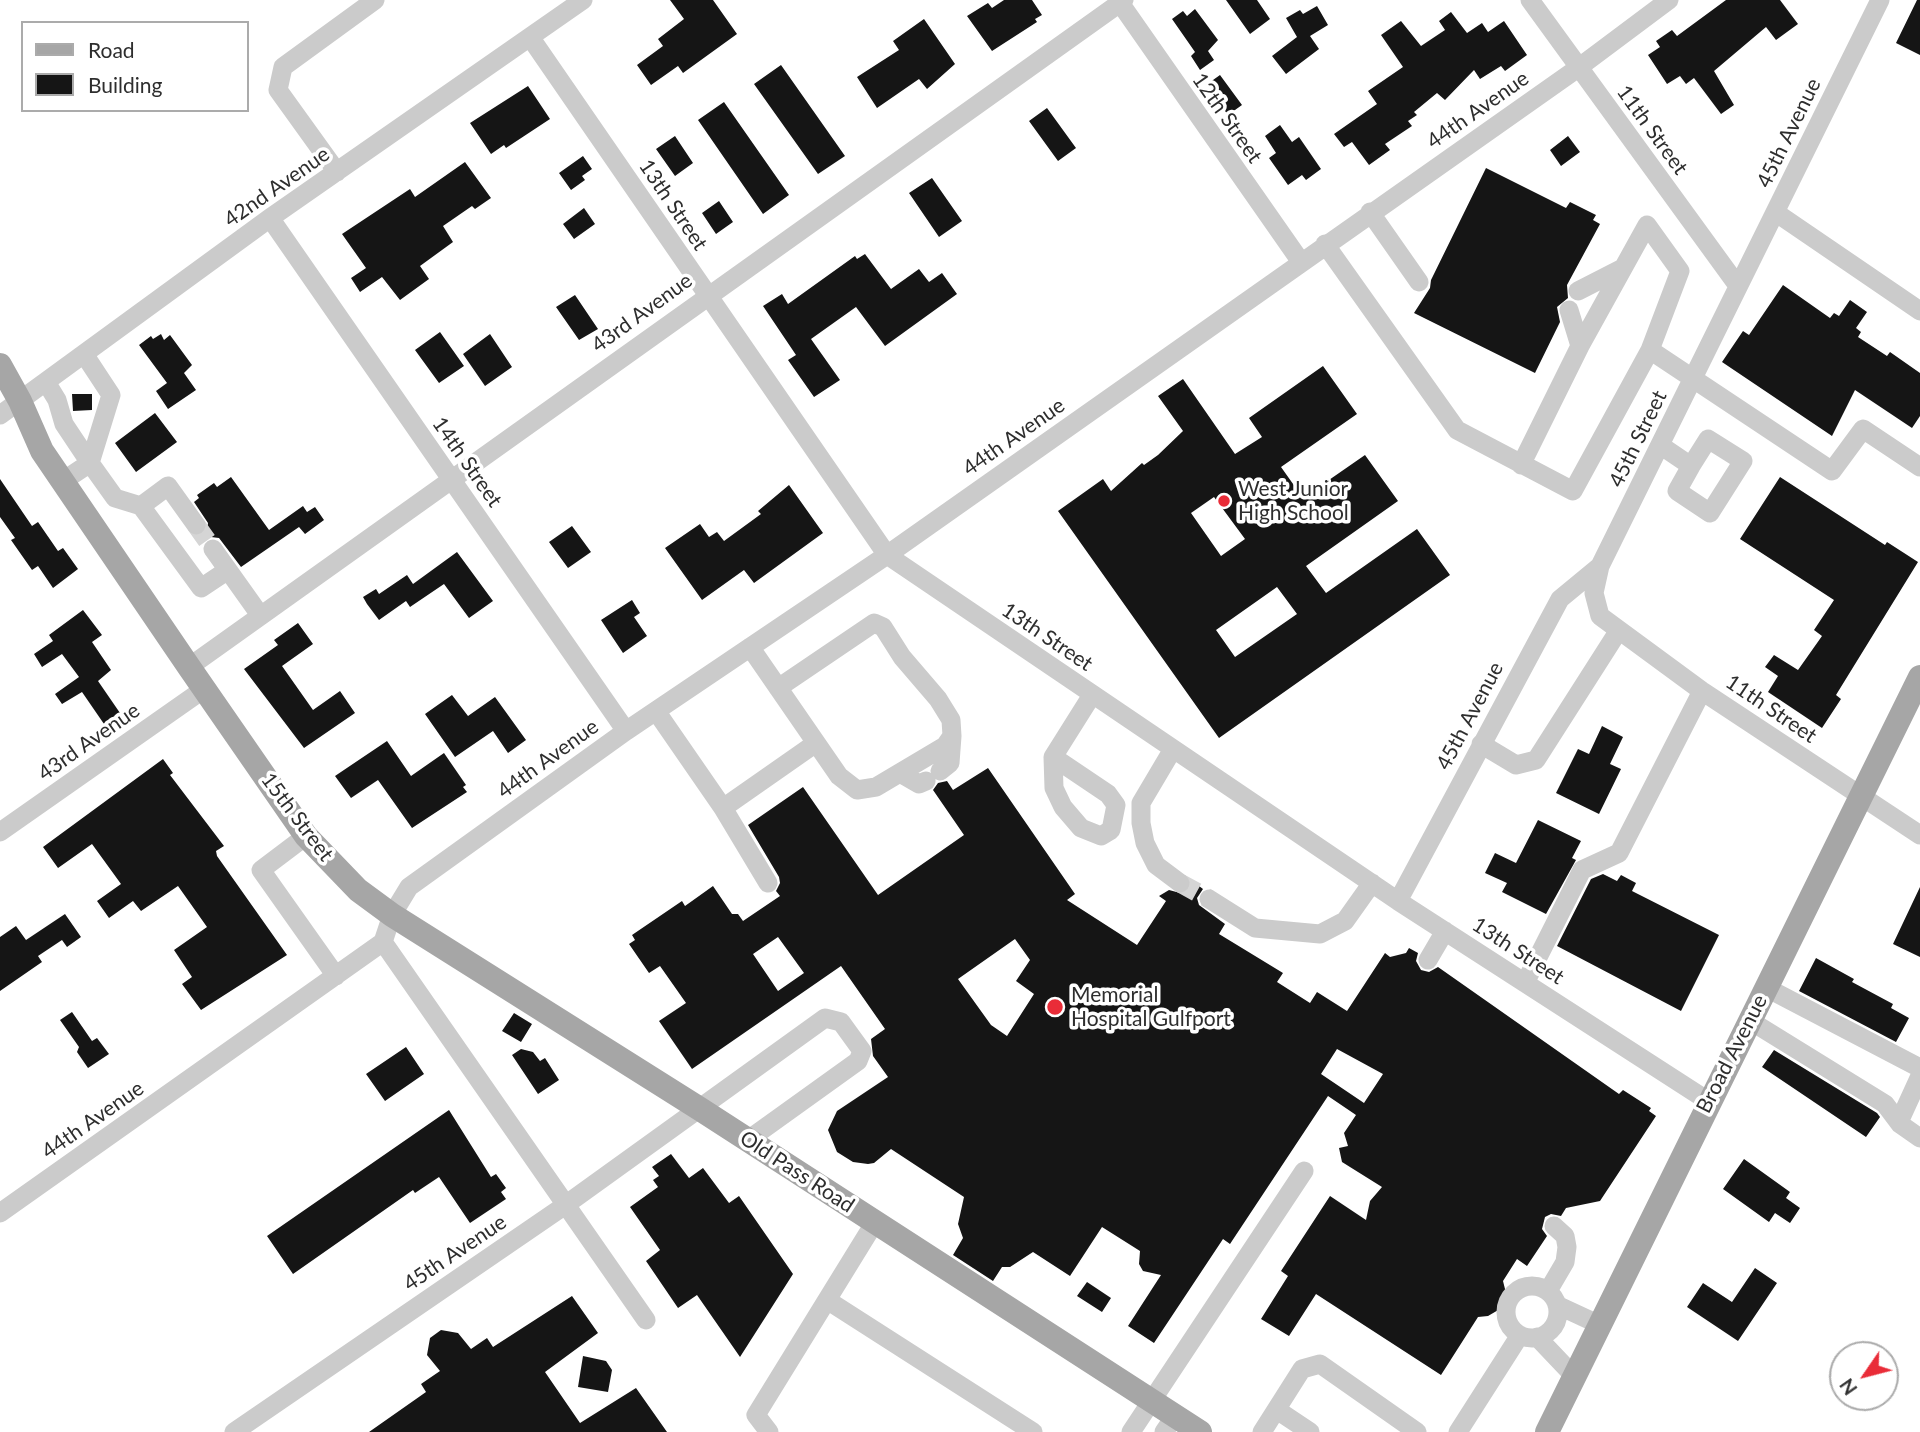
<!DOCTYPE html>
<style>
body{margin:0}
#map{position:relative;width:1920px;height:1432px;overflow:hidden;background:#fff;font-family:Lato,sans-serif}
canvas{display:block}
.legend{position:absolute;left:21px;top:21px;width:228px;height:91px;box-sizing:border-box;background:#fff;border:2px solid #ababab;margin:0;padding:9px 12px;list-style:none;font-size:21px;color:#2e2e2e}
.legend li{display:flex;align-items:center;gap:14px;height:35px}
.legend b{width:35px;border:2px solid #ababab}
.north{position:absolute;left:1829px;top:1341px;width:70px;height:70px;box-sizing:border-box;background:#fff;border:2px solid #ababab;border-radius:50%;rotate:235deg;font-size:19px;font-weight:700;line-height:28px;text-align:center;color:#2e2e2e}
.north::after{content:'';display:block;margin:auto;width:24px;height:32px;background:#e92c38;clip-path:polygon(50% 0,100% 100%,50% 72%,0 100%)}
</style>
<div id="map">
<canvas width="1920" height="1432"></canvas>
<ul class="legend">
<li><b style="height:9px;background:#a6a6a6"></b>Road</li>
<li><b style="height:19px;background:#151515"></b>Building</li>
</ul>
<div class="north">N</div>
</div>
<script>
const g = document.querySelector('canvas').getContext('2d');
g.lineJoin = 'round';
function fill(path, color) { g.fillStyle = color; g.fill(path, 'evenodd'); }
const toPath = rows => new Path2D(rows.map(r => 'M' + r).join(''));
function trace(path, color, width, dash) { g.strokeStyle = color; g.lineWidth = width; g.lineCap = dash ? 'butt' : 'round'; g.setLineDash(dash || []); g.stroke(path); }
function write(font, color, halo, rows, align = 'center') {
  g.font = font + ' Lato,sans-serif'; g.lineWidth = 7; g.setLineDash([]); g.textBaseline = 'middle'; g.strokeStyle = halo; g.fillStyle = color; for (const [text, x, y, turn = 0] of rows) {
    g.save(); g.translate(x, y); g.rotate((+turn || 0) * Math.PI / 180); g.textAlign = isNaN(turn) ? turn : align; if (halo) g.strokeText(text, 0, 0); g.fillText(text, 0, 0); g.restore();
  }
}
fill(toPath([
 [670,0,713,0,737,34,683,73,678,66,651,85,637,65,663,46,658,39,684,19],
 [1004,0,1032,0,1042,15,1035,19,1037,22,992,51,967,16,988,3,992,8],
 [1226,0,1257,0,1270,19,1250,34],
 [1726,0,1780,0,1798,24,1776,40,1766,27,1714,71,1734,105,1721,114,1694,78,1686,84,1680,76,1667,84,1648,55,1660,47,1656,41,1672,30,1677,36],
 [1917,0,1920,0,1920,55,1896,43],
 [1317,6,1328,25,1310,36,1319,49,1286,74,1272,56,1297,37,1286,18,1300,10,1303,14],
 [1195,9,1218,40,1208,51,1214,60,1200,70,1191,56,1195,52,1172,19,1183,11,1187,16],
 [1451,12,1467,33,1482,23,1488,32,1504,21,1527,55,1505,71,1501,66,1480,79,1474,70,1445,100,1437,93,1414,112,1417,115,1408,121,1412,126,1385,144,1390,150,1369,165,1352,142,1344,147,1334,134,1377,104,1368,91,1403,67,1381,35,1401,21,1421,46,1445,30,1439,21],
 [924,19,955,64,927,89,919,79,877,108,857,77,899,50,893,41],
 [781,65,845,156,818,174,754,84],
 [1220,75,1242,105,1228,115,1206,85],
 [528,86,550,119,506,148,504,145,491,154,470,123],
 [724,102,789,195,763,214,698,120],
 [1047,108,1076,148,1058,161,1029,121],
 [1280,125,1292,142,1299,137,1321,169,1306,180,1302,175,1288,185,1269,158,1276,153,1265,136],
 [675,136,693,163,675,176,656,149],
 [1568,136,1580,152,1561,166,1550,150],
 [583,156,592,169,582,176,585,180,571,190,559,173],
 [465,162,491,198,475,209,472,206,443,226,453,242,420,266,429,279,400,300,382,277,360,292,351,278,366,268,342,234,410,189,415,197],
 [1486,168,1566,208,1570,202,1596,215,1593,220,1600,224,1567,285,1568,298,1557,307,1560,322,1535,373,1414,313,1430,288,1431,280],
 [932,178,962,221,939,237,909,193],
 [719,201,733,222,716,234,702,213],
 [584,208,595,224,574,239,563,224],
 [865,254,891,289,919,269,929,282,942,273,957,294,885,346,856,307,811,339,840,380,814,397,788,360,796,355,763,306,782,294,788,304,855,256,857,259],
 [1783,285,1830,318,1834,313,1839,316,1850,300,1867,312,1856,328,1861,332,1858,337,1887,356,1890,352,1920,373,1920,416,1912,428,1855,390,1832,436,1722,362,1743,331,1749,335],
 [575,295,598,329,579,340,556,307],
 [440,332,464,366,439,383,415,350],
 [161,334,164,340,170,335,192,365,184,373,196,390,168,409,156,391,167,383,139,345,151,336,153,339],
 [490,334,512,367,485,386,463,354],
 [1323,366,1357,414,1281,467,1303,498,1365,455,1398,501,1306,566,1326,593,1417,529,1450,575,1219,738,1058,511,1103,479,1111,491,1142,463,1144,465,1158,455,1183,431,1158,396,1183,379,1235,454,1262,437,1249,418],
 [1214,497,1245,539,1221,556,1191,513],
 [1277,587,1297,614,1235,657,1216,630],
 [72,394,92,394,92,410,73,411],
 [155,413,177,442,136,472,115,443],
 [231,477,269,530,303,506,307,512,315,507,324,520,305,534,299,527,241,567,219,538,211,537,204,541,201,536,207,531,208,523,194,502,199,498,197,495,214,483,217,487],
 [1780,477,1885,545,1887,542,1918,562,1836,695,1841,699,1822,728,1768,692,1778,676,1765,667,1774,655,1798,670,1822,636,1814,630,1834,600,1740,539],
 [0,479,32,526,38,522,58,551,63,548,78,569,53,588,38,566,32,570,11,540,15,538,0,517],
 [789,485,823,533,754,583,744,570,702,600,665,548,700,524,709,537,717,532,724,541,761,514,758,511],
 [572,526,591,552,568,568,549,542],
 [457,552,493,601,469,618,444,584,410,607,406,601,379,620,367,604,363,597,376,589,379,594,407,575,413,584],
 [632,600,640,613,634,617,647,636,623,653,601,620],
 [83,610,102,635,92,642,111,670,98,681,120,713,104,724,82,692,62,704,55,694,79,677,62,654,42,667,34,654,53,641,49,635],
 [298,623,313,644,282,666,313,710,340,691,355,713,304,748,244,669,278,645,274,640],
 [452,695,468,716,495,697,526,740,508,753,493,731,455,757,425,714],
 [1602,726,1623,737,1610,764,1621,769,1599,814,1556,793,1578,749,1589,754],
 [387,741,411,776,444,753,466,785,463,787,467,792,412,828,378,780,351,798,335,776],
 [163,759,173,773,170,775,224,846,216,851,217,856,287,955,201,1010,182,984,192,977,174,950,207,927,178,886,141,911,133,901,109,918,97,901,121,884,92,844,58,868,43,847],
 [988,768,1075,894,1067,900,1137,945,1166,901,1159,896,1169,890,1184,894,1190,890,1192,882,1195,883,1203,889,1197,898,1199,905,1225,924,1219,934,1283,973,1277,982,1310,1003,1317,992,1347,1011,1385,953,1390,957,1406,953,1409,948,1418,953,1416,961,1421,970,1429,972,1438,967,1619,1094,1623,1090,1651,1108,1649,1111,1656,1116,1600,1201,1566,1208,1561,1216,1551,1214,1545,1217,1542,1229,1547,1236,1527,1266,1517,1259,1503,1281,1506,1293,1500,1309,1488,1316,1478,1317,1441,1375,1316,1294,1289,1336,1261,1319,1288,1276,1281,1271,1330,1196,1366,1220,1370,1201,1382,1187,1342,1162,1339,1148,1348,1146,1344,1133,1356,1115,1328,1096,1230,1244,1223,1239,1154,1343,1128,1326,1161,1275,1143,1271,1139,1264,1140,1251,1102,1227,1070,1276,1033,1252,1010,1267,1002,1267,993,1281,953,1255,963,1238,958,1224,964,1197,891,1149,874,1163,868,1164,853,1162,837,1152,828,1130,837,1111,888,1077,873,1056,871,1039,885,1029,841,966,692,1069,659,1021,686,1003,660,966,649,973,629,944,635,940,632,935,682,901,685,906,713,886,732,914,738,914,743,921,780,896,776,891,780,883,779,877,748,825,803,787,878,895,964,835,933,790,938,783,947,781,953,790],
 [778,937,804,973,778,991,753,954],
 [1015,939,1030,960,1016,981,1034,994,1007,1036,991,1025,958,979],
 [1337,1049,1383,1074,1364,1103,1321,1074],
 [1538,820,1581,841,1572,858,1576,860,1546,914,1502,892,1507,883,1485,873,1495,853,1516,863],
 [1603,874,1617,881,1621,875,1636,883,1632,891,1719,935,1681,1011,1557,946,1591,879],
 [1920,887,1920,957,1893,944],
 [65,914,81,937,67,947,62,940,38,956,42,962,0,991,0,937,16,926,26,940],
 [1816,958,1854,979,1852,982,1893,1004,1891,1008,1909,1018,1896,1042,1799,991],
 [72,1012,92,1041,97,1038,109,1054,88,1068,77,1052,79,1047,60,1020],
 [514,1013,532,1024,521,1042,502,1031],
 [406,1047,424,1074,385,1101,366,1074],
 [521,1049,533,1052,540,1061,545,1058,559,1080,538,1094,512,1055],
 [1774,1050,1877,1113,1880,1117,1866,1137,1762,1067],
 [449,1110,491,1177,496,1174,506,1188,501,1192,506,1199,470,1223,439,1177,415,1193,413,1190,293,1274,267,1236],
 [671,1154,689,1178,703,1168,729,1203,739,1196,793,1274,740,1357,697,1295,678,1308,646,1261,660,1250,630,1207,658,1187,653,1180,659,1176,652,1167],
 [1744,1159,1790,1192,1786,1198,1800,1208,1790,1223,1775,1213,1769,1222,1723,1189],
 [1755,1268,1777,1283,1738,1341,1687,1307,1703,1283,1732,1302],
 [1087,1282,1111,1298,1102,1312,1077,1296],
 [572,1296,598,1333,545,1372,580,1423,636,1388,667,1432,369,1432,426,1392,421,1384,440,1371,427,1355,430,1338,441,1330,458,1333,471,1349,487,1338,493,1347],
 [583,1356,606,1361,612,1370,608,1392,578,1387]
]), '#151515');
trace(toPath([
 [196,525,213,549],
 [1180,883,1209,899]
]), '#d5d5d5', 19, [19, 10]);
trace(toPath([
 [1118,0,1301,262],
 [1530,0,1738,286],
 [1880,0,1600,566,1594,593,1600,616,1619,630,1702,691,1920,835],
 [530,37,887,555,1398,901,1708,1101],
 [337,172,278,90,283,67,375,0],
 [1370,212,1419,282],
 [1775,212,1920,311],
 [270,218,626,731],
 [1325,244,1457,430,1573,491,1650,350,1832,471,1863,429,1920,467],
 [1578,291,1621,269],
 [1569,310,1580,346],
 [84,354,111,395,90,463],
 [46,382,57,400,64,424,90,463],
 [0,415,270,218,583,0],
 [1660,445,1691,466,1677,491,1710,513,1743,461,1708,439,1691,466],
 [1521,465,1580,346,1647,225,1680,271,1650,350],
 [63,481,90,463,115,498,141,506,201,588,228,570],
 [141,506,168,486,196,525],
 [213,549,260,615],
 [750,647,839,776,857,790,876,787,945,746,952,736,951,720,938,699,902,657,883,627,874,623,778,688],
 [189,667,1124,0],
 [656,711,723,808,816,743],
 [1481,744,1516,765,1536,760,1619,630],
 [1173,749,1141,803,1141,823,1145,843,1156,865,1180,883],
 [1053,757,1108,794,1116,805,1111,830,1101,836,1081,828,1063,807,1054,788,1053,757,1092,695],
 [940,771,950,763,952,736],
 [900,773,919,784,926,781],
 [723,808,768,883],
 [0,832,204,689],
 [306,836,261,870,336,976],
 [1209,899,1255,928,1320,934,1345,921,1372,883],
 [1398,901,1560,599,1600,566],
 [1428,960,1445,931],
 [1525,983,1582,870,1619,853,1702,691],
 [1765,987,1920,1068],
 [1749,1020,1885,1104,1900,1124,1920,1138],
 [1899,1122,1920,1076],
 [0,1213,383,942],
 '1506 1312a26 26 0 1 1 52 0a26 26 0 1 1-52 0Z',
 [1548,1291,1565,1262,1567,1247,1565,1236,1554,1226],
 [827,1300,1033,1432],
 [1557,1305,1598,1324],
 [646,1320,383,942,392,915,409,887,626,731,887,555,1578,68,1669,0],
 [1537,1337,1574,1376],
 [1277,1410,1310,1432],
 [234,1432,564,1206,825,1018,841,1022,862,1051,858,1061,748,1140],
 [769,1432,756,1415,875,1222],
 [1131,1432,1304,1171],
 [1164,1432,1175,1416],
 [1262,1432,1302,1369,1320,1364,1417,1432],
 [1458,1432,1520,1335]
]), '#cbcbcb', 19);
trace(toPath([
 [0,365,20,401,42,451,189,667,306,836,358,890,392,915,700,1109,1200,1432],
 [1547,1432,1920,677]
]), '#a6a6a6', 24);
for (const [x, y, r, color] of [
 [1224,501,7,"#e92c38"],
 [1055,1007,9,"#e92c38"]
]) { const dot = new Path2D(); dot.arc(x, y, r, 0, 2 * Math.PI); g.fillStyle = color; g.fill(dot); trace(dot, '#fff', 2.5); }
write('21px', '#2e2e2e', '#fff', [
 ["44th Avenue",1478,110,-35],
 ["12th Street",1227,118,55],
 ["11th Street",1652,130,54],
 ["45th Avenue",1789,133,-64],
 ["42nd Avenue",277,187,-35],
 ["13th Street",673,205,56],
 ["43rd Avenue",642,313,-36],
 ["44th Avenue",1014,437,-35],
 ["45th Street",1638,439,-64],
 ["14th Street",467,462,55],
 ["13th Street",1047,637,34],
 ["11th Street",1771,709,34],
 ["45th Avenue",1470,716,-62],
 ["43rd Avenue",89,742,-35],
 ["44th Avenue",548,759,-36],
 ["15th Street",297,817,53],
 ["13th Street",1518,951,33],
 ["Broad Avenue",1732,1054,-63],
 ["44th Avenue",93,1120,-35],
 ["Old Pass Road",797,1172,33],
 ["45th Avenue",455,1253,-34]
]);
write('21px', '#2e2e2e', '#fff', [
 ["West Junior",1238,489],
 ["High School",1238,513],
 ["Memorial",1071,995],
 ["Hospital Gulfport",1071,1019]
], 'left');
</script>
